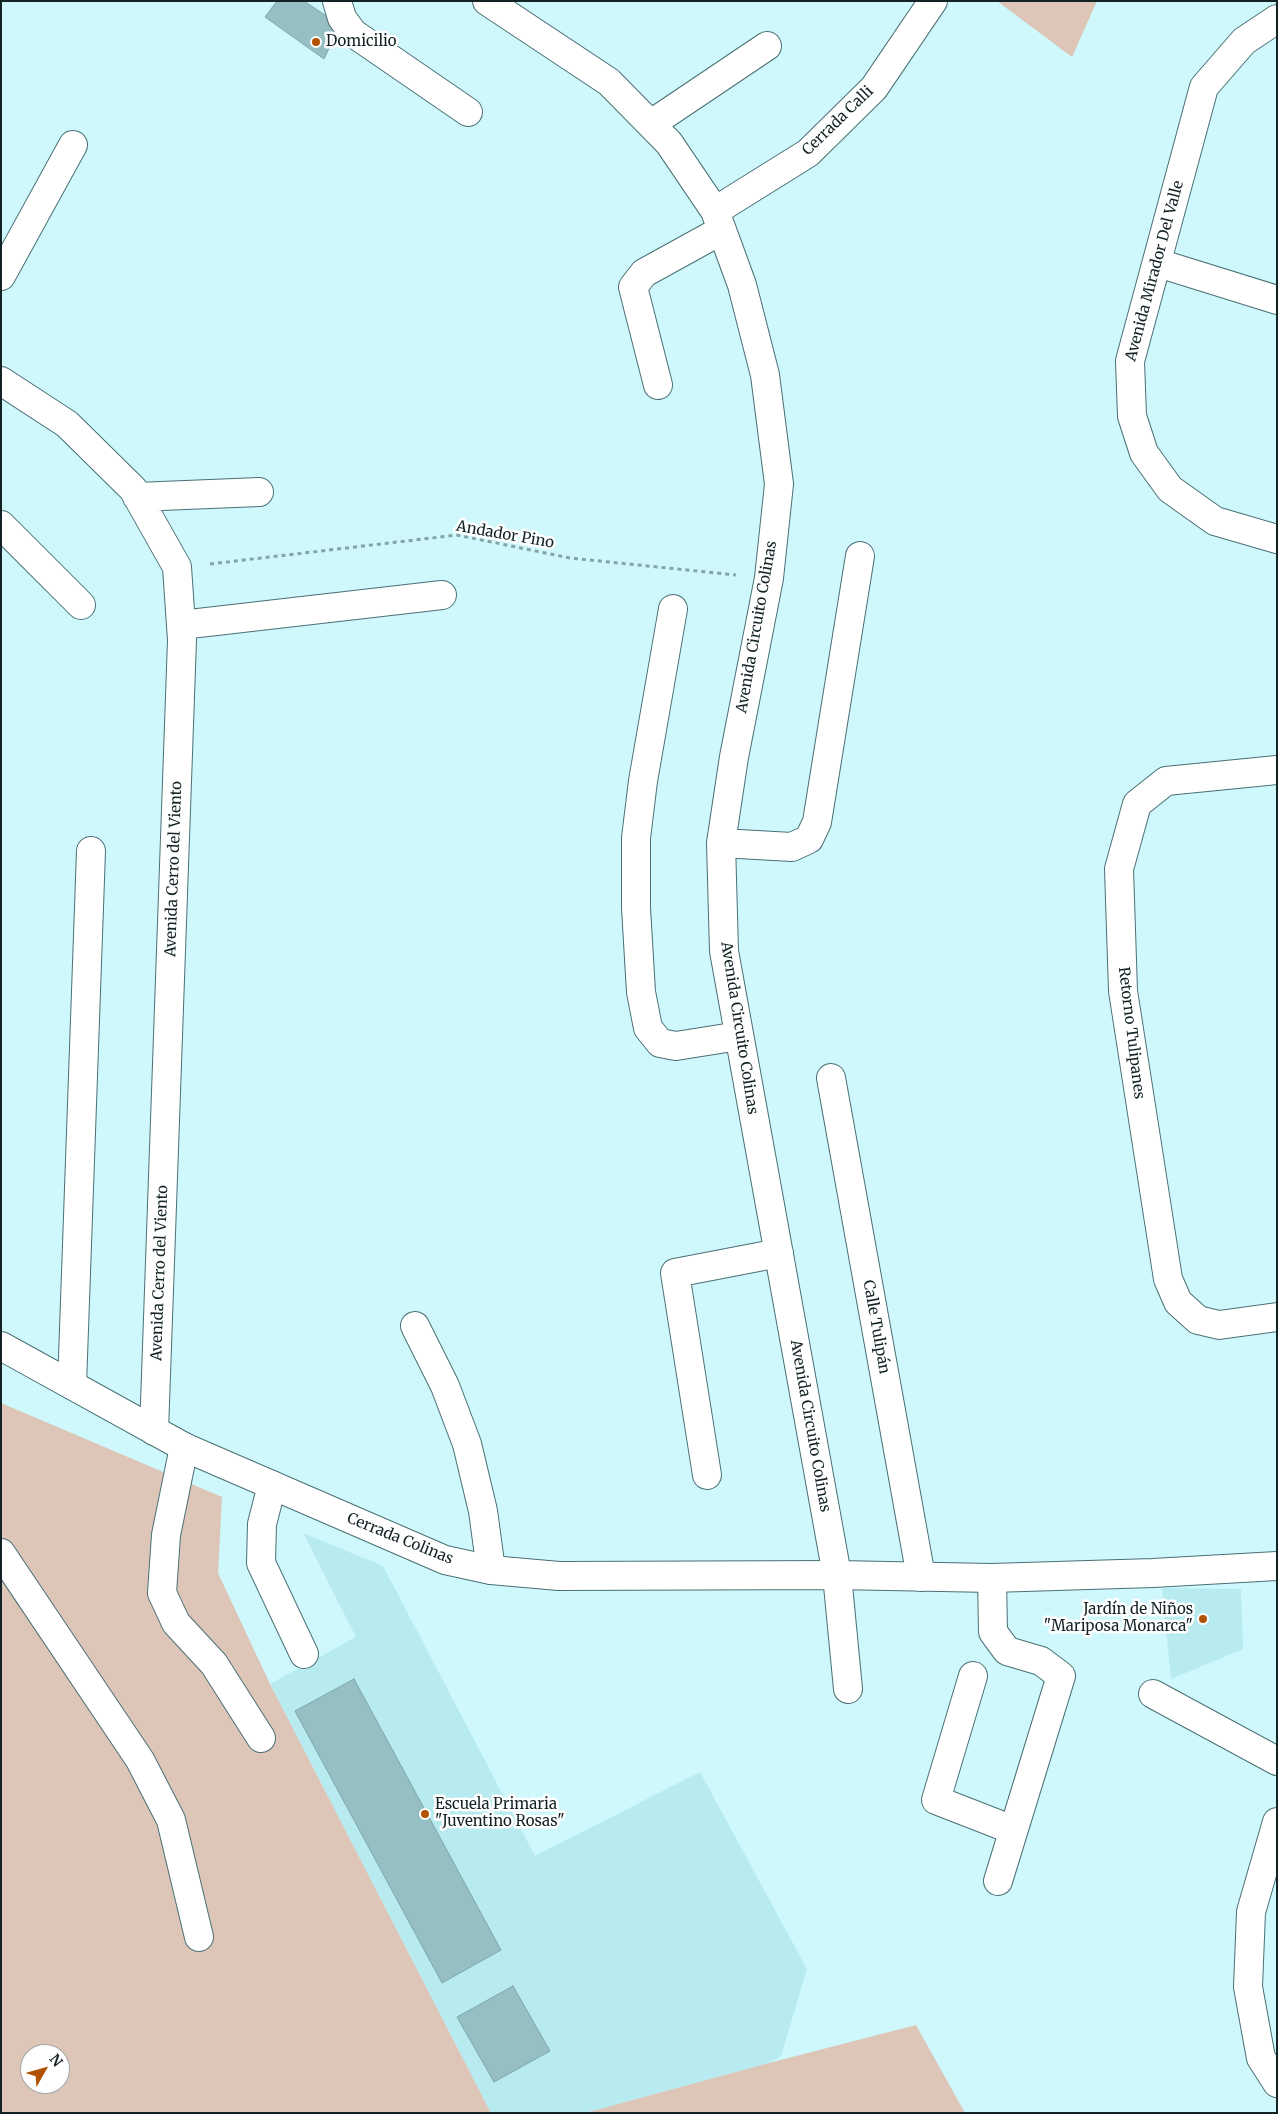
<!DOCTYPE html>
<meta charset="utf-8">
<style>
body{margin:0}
#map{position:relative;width:1278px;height:2114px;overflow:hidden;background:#cef8fc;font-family:Merriweather,serif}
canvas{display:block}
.frame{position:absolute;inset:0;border:2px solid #132325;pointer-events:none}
.north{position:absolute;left:20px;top:2044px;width:50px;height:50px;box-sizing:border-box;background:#fff;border:1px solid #a1a7a8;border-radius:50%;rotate:52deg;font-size:14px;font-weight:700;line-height:20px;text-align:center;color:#132325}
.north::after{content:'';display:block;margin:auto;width:18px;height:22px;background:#b05200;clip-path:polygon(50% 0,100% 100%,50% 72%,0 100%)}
</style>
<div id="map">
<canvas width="1278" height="2114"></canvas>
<div class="frame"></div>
<div class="north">N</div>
</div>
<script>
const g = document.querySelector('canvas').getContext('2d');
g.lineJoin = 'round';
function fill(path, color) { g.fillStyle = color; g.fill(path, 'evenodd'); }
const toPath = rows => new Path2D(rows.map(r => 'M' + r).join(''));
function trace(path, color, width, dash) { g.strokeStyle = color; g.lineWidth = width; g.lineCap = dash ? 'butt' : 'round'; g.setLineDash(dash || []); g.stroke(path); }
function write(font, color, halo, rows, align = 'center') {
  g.font = font + ' Merriweather,serif'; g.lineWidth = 5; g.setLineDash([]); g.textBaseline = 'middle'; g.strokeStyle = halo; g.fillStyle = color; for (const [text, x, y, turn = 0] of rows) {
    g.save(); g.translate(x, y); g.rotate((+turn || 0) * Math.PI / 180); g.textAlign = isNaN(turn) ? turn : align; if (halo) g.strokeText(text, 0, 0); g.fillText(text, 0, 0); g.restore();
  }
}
fill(toPath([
 [303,1533,383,1566,535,1856,700,1772,807,1969,781,2056,769,2063,585,2113,491,2113,270,1684,356,1637],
 [1162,1588,1241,1589,1243,1649,1171,1679]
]), '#b8ebf0');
fill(toPath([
 [997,1,1097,1,1072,57],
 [1,1403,222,1497,218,1573,270,1684,491,2113,1,2113],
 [30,2054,60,2054,60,2084,30,2084],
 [916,2025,965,2113,585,2113,769,2063]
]), '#ddc5b8');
const building = toPath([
 [277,1,304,1,340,25,324,59,265,17,277,1],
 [354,1679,501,1950,442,1983,295,1711,354,1679],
 [513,1986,550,2051,494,2082,457,2017,513,1986]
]);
fill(building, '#96bfc3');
trace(building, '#7ea7aa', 1);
const minor = toPath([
 [337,1,342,18,353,33,468,112],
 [487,1,609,82,669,143,715,211,742,285,765,375,779,484,769,578,734,757,721,843,724,951,837,1575,848,1689],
 [1277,19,1244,41,1204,87,1130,361,1132,416,1144,453,1170,489,1215,521,1277,539],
 [651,124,767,46],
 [715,211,808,153,874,88,933,1],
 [1158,263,1277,300],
 [1,276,73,145],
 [1,381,67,424,133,489,177,567,182,640,154,1431],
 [658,385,633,287,644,273,722,230],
 [137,497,259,492],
 [1,525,81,605],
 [673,609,643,781,636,838,636,908,641,992,648,1028,660,1043,676,1046,739,1036],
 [181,625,442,595],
 [1277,770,1166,781,1137,804,1119,869,1123,991,1168,1279,1178,1302,1198,1320,1219,1325,1277,1317],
 [721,843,792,847,809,839,817,822,860,556],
 [831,1078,921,1577],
 [415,1326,445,1386,467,1444,483,1511,491,1570],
 [72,1385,91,851],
 [184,1447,166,1535,162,1593,176,1623,214,1664,261,1738],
 [707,1475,675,1273,779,1253],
 [272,1485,262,1524,261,1563,304,1654],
 [1,1553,140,1760,171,1820,199,1937],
 [992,1578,993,1632,1007,1651,1041,1661,1061,1676,998,1881],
 [973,1676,936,1800,1013,1830],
 [1153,1694,1277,1761],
 [1277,1822,1251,1912,1248,1987,1261,2058,1277,2083]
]);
const major = toPath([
 [1,1346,184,1447,445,1560,491,1570,559,1576,837,1575,992,1578,1153,1573,1277,1566]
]);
trace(minor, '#4a7074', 30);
trace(major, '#4a7074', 30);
trace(toPath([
 [210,564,457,535,570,558,736,575]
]), '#84a4a7', 3, [4, 4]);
trace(minor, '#fff', 28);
trace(major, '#fff', 28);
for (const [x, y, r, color] of [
 [316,42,5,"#b05200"],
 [1203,1619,5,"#b05200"],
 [425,1814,5,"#b05200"]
]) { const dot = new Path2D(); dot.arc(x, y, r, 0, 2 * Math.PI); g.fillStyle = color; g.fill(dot); trace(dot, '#fff', 2); }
write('15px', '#132325', '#fff', [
 ["Domicilio",326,42],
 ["Jardín de Niños",1193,1610,"right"],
 ["\"Mariposa Monarca\"",1193,1627,"right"],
 ["Escuela Primaria",435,1805],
 ["\"Juventino Rosas\"",435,1822]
], 'left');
write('15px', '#132325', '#fff', [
 ["Cerrada Calli",838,121,-44],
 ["Avenida Mirador Del Valle",1155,271,-75],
 ["Andador Pino",505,535,10],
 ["Avenida Circuito Colinas",757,627,-80],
 ["Avenida Cerro del Viento",174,869,-88],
 ["Avenida Circuito Colinas",739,1028,81],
 ["Retorno Tulipanes",1131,1033,83],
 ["Avenida Cerro del Viento",160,1273,-88],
 ["Calle Tulipán",876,1327,80],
 ["Avenida Circuito Colinas",810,1426,80],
 ["Cerrada Colinas",400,1539,22]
]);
</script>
